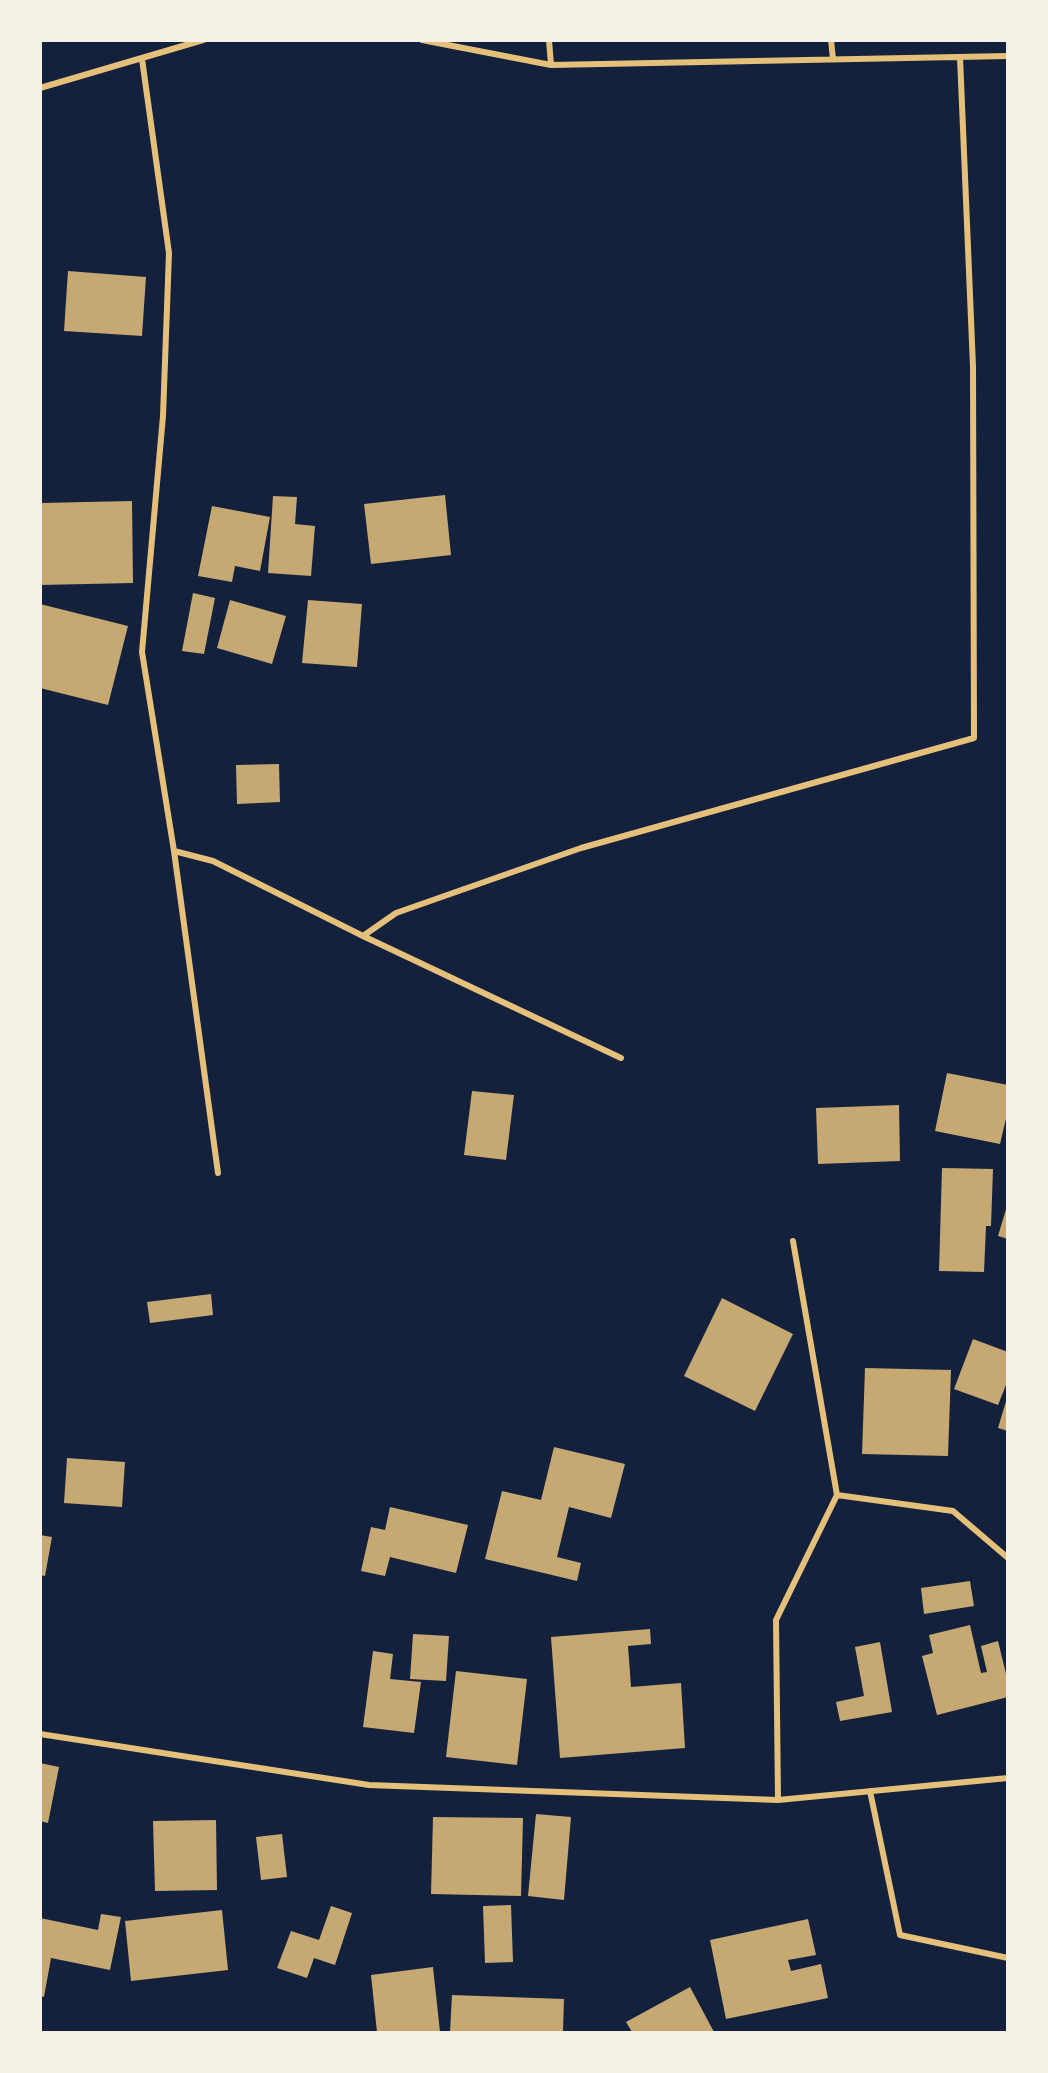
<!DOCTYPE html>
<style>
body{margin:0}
#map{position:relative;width:1048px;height:2073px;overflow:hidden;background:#14213d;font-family:Bitter,serif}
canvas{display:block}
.frame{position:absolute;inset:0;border:42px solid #f6f1e7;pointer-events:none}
</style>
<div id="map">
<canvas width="1048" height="2073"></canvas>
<div class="frame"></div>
</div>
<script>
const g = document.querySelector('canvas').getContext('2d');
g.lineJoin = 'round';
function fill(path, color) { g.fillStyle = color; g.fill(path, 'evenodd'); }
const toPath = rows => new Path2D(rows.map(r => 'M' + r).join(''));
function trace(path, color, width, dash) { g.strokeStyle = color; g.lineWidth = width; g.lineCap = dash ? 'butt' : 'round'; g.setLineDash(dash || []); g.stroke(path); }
fill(toPath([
 [68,271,146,277,142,336,64,331],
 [445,495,451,555,371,564,364,504],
 [273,496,297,497,295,524,315,526,311,576,268,573],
 [132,501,133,583,40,585,40,503],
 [212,506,270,517,260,571,235,566,232,582,198,576],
 [193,593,215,598,204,654,182,651],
 [230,600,286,616,272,664,217,648],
 [308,600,362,604,357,667,302,663],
 [40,604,128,626,108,705,40,688],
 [279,764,280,802,237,804,236,765],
 [947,1073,1008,1085,1008,1110,1000,1144,935,1131],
 [472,1091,514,1095,506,1160,464,1155],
 [899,1105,900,1161,818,1164,816,1108],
 [942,1168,993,1169,991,1226,986,1226,984,1272,939,1271],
 [1007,1206,1008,1206,1008,1239,998,1236],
 [211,1294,213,1315,150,1323,147,1302],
 [722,1298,793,1334,755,1411,684,1376],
 [973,1339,1008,1352,1008,1380,998,1405,954,1389],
 [865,1368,951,1370,948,1456,862,1454],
 [1007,1398,1008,1398,1008,1431,998,1428],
 [554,1447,625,1464,611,1518,569,1507,557,1557,581,1563,577,1581,485,1559,502,1491,541,1500],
 [67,1458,125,1462,122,1507,64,1503],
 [390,1507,468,1525,456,1573,390,1557,385,1576,361,1571,371,1527,385,1530],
 [40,1535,52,1537,45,1576,40,1575],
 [970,1581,974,1606,924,1614,921,1588],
 [970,1625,981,1673,987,1672,981,1646,998,1641,1008,1682,1008,1697,937,1715,922,1656,933,1653,929,1635],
 [650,1629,651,1644,628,1646,631,1687,681,1683,685,1748,560,1758,551,1637],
 [413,1634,449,1636,446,1681,410,1679],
 [880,1642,892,1712,840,1721,836,1702,864,1696,855,1647],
 [373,1651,393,1654,390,1679,421,1682,414,1733,363,1727],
 [456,1671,527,1679,517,1765,446,1757],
 [40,1763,59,1767,48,1823,40,1821],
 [536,1814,571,1817,564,1900,528,1896],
 [433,1817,523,1818,521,1896,431,1894],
 [216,1820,217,1890,155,1891,153,1821],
 [282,1834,287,1877,261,1880,256,1837],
 [511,1905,513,1962,485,1963,483,1906],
 [331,1906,352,1913,335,1965,314,1958,307,1978,277,1968,291,1931,319,1940],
 [222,1910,228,1970,131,1981,125,1921],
 [101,1914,121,1917,110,1970,51,1958,44,1997,40,1996,40,1918,98,1930],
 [808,1919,816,1955,788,1960,791,1971,821,1964,828,1998,726,2019,710,1940],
 [433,1967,440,2032,377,2032,371,1975],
 [690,1987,714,2032,632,2032,626,2022],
 [452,1995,564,1999,563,2032,450,2032]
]), '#c6a872');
trace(toPath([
 [422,40,551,65,549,40],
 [831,40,833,59],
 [142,59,169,253,163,416,142,652,174,851,218,1173],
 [551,65,1008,56],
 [40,88,203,40],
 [174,851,213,861,363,936,621,1058],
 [363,936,396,913,581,848,974,738,973,367,960,57],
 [837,1495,953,1511,1008,1558],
 [40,1734,369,1785,778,1800,1008,1778],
 [870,1791,900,1935,1008,1958],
 [778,1800,776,1620,837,1495,793,1241]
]), '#e5c07b', 6);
</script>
